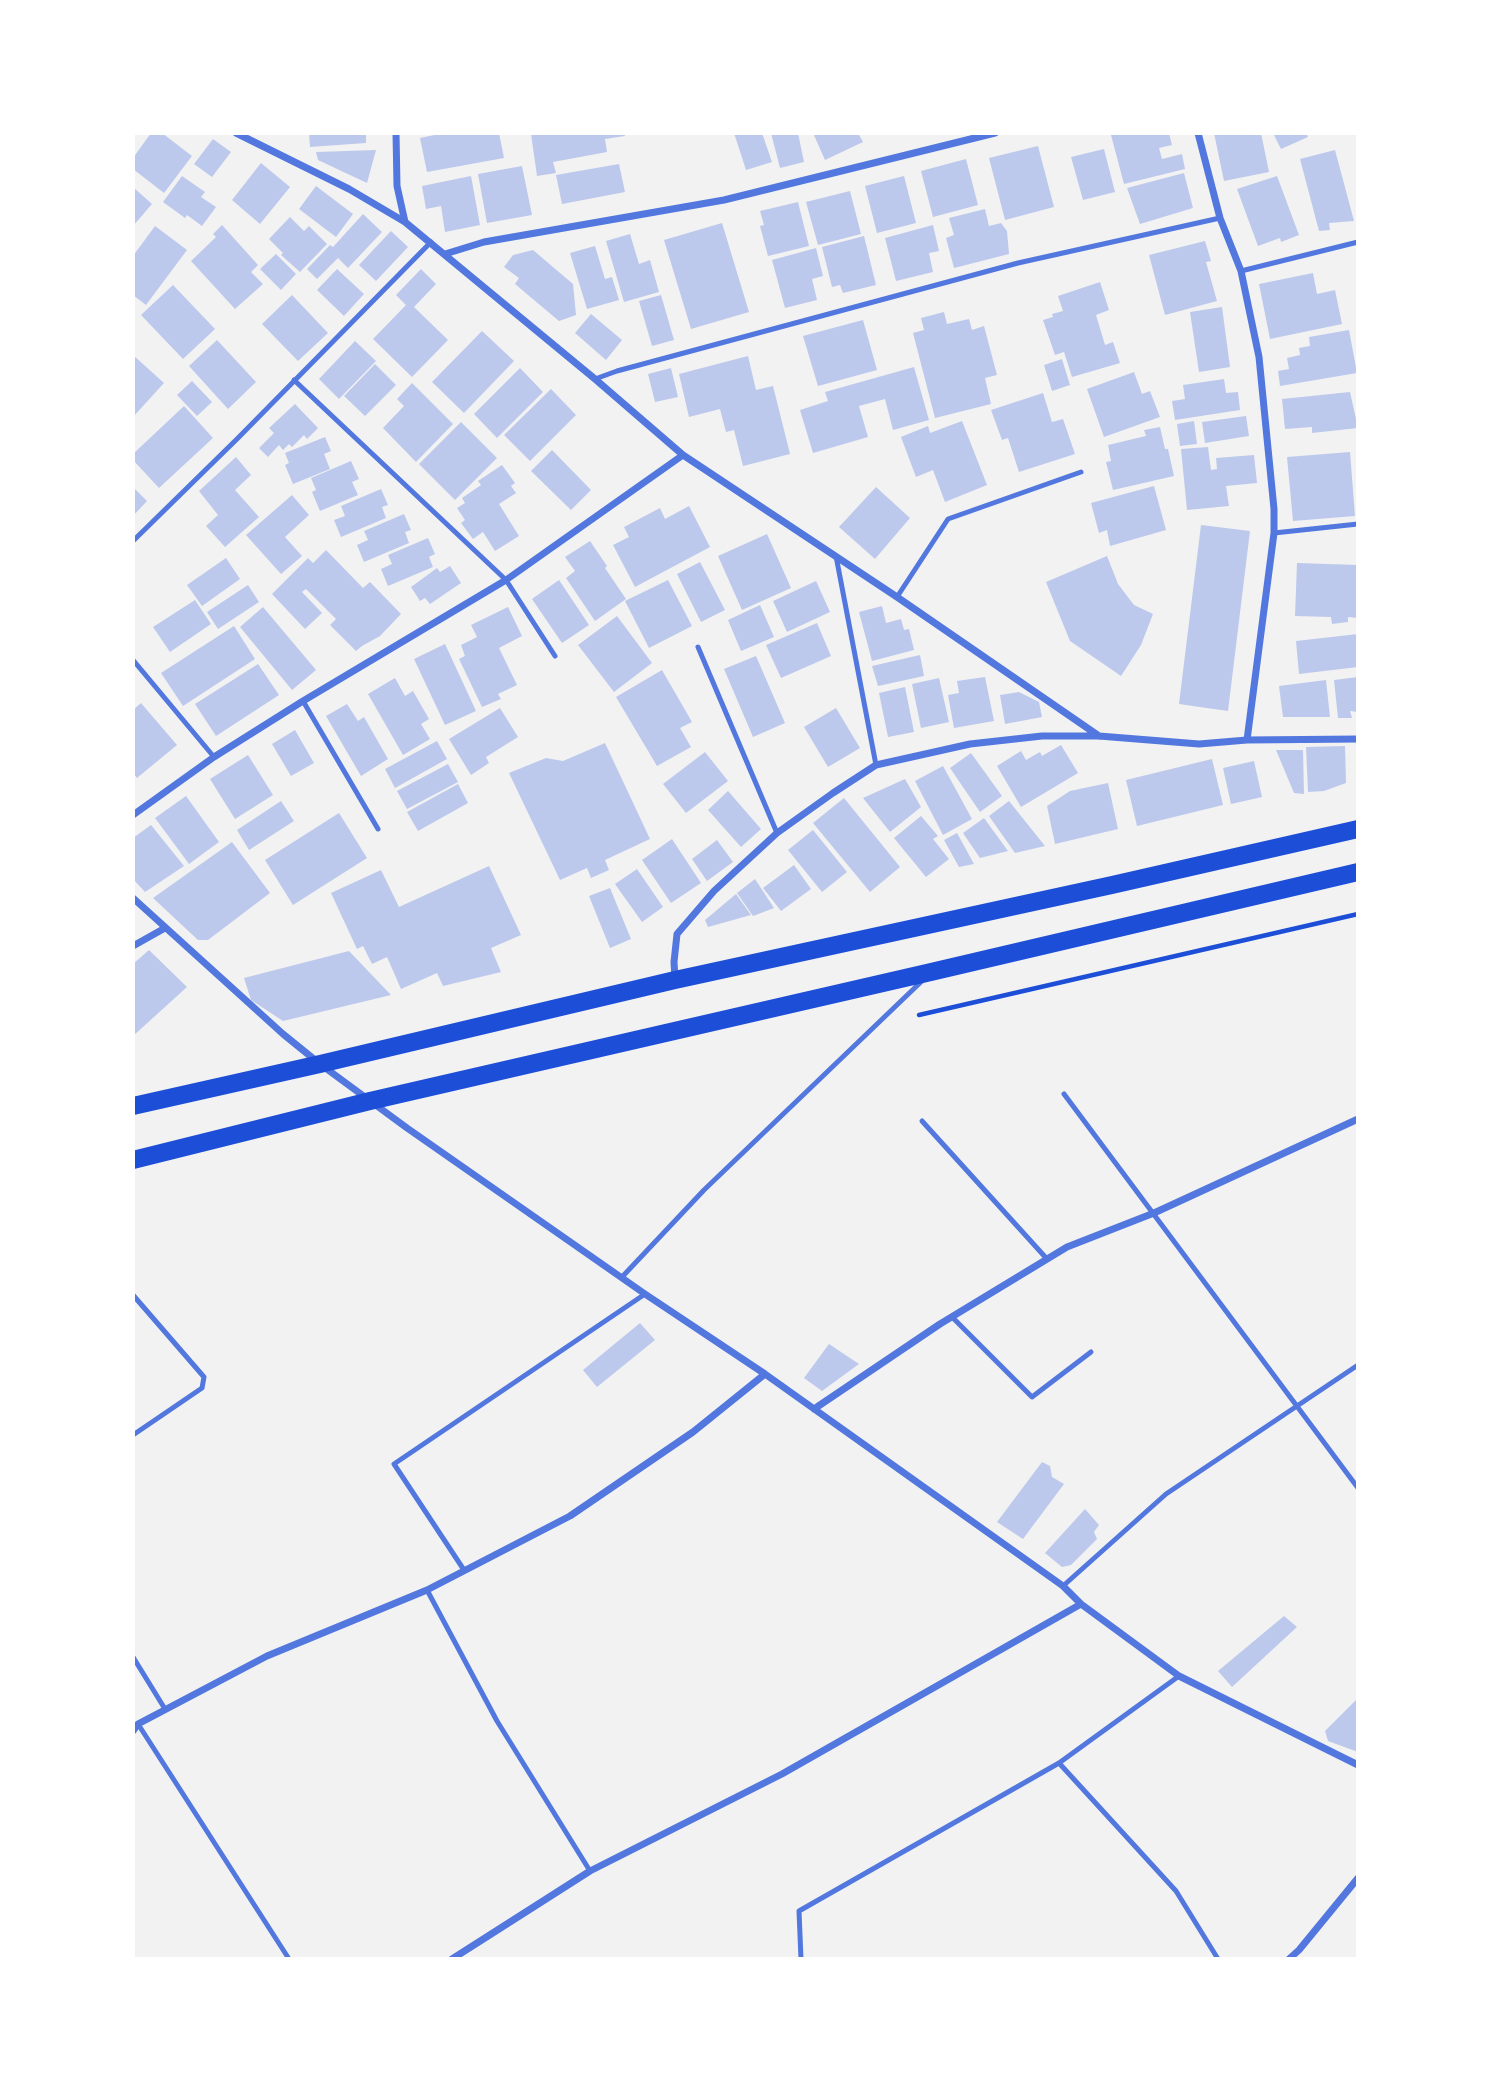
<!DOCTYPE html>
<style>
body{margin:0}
#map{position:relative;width:1491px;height:2092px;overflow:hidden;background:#f2f2f2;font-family:"IBM Plex Sans",sans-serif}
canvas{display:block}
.frame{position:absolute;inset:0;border:135px solid #fff;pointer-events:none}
</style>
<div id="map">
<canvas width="1491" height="2092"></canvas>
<div class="frame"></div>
</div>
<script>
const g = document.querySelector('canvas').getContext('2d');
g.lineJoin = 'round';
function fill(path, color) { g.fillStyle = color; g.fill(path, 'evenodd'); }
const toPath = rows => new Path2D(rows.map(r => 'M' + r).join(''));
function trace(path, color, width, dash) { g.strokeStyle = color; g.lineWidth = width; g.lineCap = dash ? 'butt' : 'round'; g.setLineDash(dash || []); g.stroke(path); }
fill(toPath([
 [151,133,162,133,192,156,164,193,133,169,133,158],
 [309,133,366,133,366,143,310,147],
 [444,133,499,133,504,158,427,172,420,138],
 [535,133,624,133,625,136,605,139,607,152,553,162,556,173,537,176,531,134],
 [734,133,762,133,772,162,746,170],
 [771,133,798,133,804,162,780,168],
 [813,133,858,133,863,142,825,160],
 [1119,133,1169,133,1172,145,1159,148,1162,159,1182,154,1185,169,1124,184,1111,135],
 [1214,133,1261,133,1269,172,1224,181],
 [1273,133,1306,133,1308,137,1281,149],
 [213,139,231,152,212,177,194,164],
 [1038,146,1054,207,1005,220,989,158],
 [1104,149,1115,192,1083,200,1071,157],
 [376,150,367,183,318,160,316,152],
 [1335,150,1354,221,1329,223,1330,230,1319,231,1300,159],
 [966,159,978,205,933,217,921,171],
 [261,163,290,187,260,224,232,200],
 [619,164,625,192,562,204,556,175],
 [522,166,532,215,487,223,478,174],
 [1184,173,1193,208,1140,224,1127,188],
 [182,176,205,192,201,197,216,207,202,226,187,215,185,218,163,202],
 [471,176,480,225,445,232,441,206,426,209,422,186],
 [904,176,916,223,877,233,865,186],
 [1277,176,1299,235,1281,242,1280,238,1258,246,1237,189],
 [316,186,353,214,336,237,299,209],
 [133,187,152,204,133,226],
 [850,191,861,234,818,245,806,202],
 [798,202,809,246,768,256,760,226,764,225,760,211],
 [985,209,989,226,1001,223,1007,231,1009,254,954,268,946,238,954,235,949,218],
 [363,214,382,232,348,268,338,258,317,279,307,269,330,245,333,247],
 [290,217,304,231,309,226,327,244,300,272,281,255,283,253,269,239],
 [722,223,749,312,691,329,664,240],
 [222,225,258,265,251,272,263,284,235,309,191,261,216,237,213,234],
 [933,225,939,251,929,253,933,272,896,281,885,238],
 [155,226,187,250,146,305,133,295,133,256],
 [391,231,408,247,376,281,359,265],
 [630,234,639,264,650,260,659,292,624,302,606,241],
 [864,236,876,285,843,293,840,285,832,287,822,247],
 [1205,241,1211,261,1206,262,1217,301,1165,315,1149,255],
 [595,246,605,279,612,277,619,300,587,309,570,253],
 [816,248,823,276,812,279,817,300,785,308,772,260],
 [533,250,573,284,576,315,559,321,515,284,519,278,504,267,513,255],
 [276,254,296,274,281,290,260,269],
 [337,269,364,294,344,316,317,290],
 [421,269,436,284,414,307,448,340,412,377,373,339,406,305,396,295],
 [1313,273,1317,294,1335,290,1342,324,1270,339,1259,284],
 [1100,282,1109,310,1096,315,1105,345,1113,342,1120,363,1072,377,1064,352,1055,355,1043,320,1053,317,1052,314,1063,311,1058,296],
 [173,285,215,329,183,359,141,315],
 [292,295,328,333,298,361,262,324],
 [661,295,674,340,652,346,639,301],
 [1222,307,1230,367,1199,372,1190,312],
 [944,312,947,324,969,319,972,330,984,326,997,375,985,378,991,404,935,418,913,333,924,330,921,318],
 [591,314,622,340,606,360,575,333],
 [863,320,877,370,818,386,803,336],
 [1349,330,1357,373,1280,386,1278,371,1289,369,1287,358,1300,355,1299,348,1310,346,1309,337],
 [482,331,514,361,464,413,432,382],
 [217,340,256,382,228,409,189,366],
 [355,341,376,361,339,399,319,379],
 [133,355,164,383,133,417],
 [748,356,756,390,773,386,790,454,743,466,734,430,726,432,720,409,689,417,679,374],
 [1062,359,1070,385,1052,391,1044,365],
 [375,364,396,385,365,416,344,396],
 [914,367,929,420,893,430,885,399,859,406,868,437,813,453,800,410,828,401,825,392],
 [520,368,543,392,497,438,474,414],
 [671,368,678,397,655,402,648,374],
 [1134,372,1142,394,1150,391,1160,417,1104,437,1087,389],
 [1224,379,1226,393,1238,392,1240,410,1175,420,1172,401,1185,399,1183,385],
 [192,381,212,402,197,416,177,395],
 [412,383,453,424,416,462,383,428,404,406,397,399],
 [551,389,576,415,530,461,504,435],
 [1350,392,1358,428,1312,433,1312,427,1285,429,1282,399],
 [1043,393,1052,422,1063,419,1075,454,1019,472,1008,438,1002,440,991,410],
 [295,404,318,428,307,439,304,435,292,447,289,444,283,450,279,445,268,457,259,448,274,433,269,428],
 [184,406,213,438,159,488,133,460,133,454],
 [1246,416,1249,436,1205,443,1202,422],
 [962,421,987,485,945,502,933,470,916,477,901,437,928,426,930,433],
 [1194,421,1197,444,1180,446,1177,424],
 [461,422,497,458,455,500,419,464],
 [1160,427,1165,449,1168,449,1174,476,1113,490,1106,462,1111,461,1108,445,1146,436,1144,430],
 [325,437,331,451,324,454,330,469,293,484,285,465,289,463,285,453],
 [1208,447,1211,470,1217,469,1216,458,1254,455,1257,483,1226,486,1229,506,1187,510,1181,449],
 [552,450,591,490,571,510,531,471],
 [1350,452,1355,516,1293,521,1287,457],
 [236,457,251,475,235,490,259,517,225,547,206,526,218,515,199,491],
 [351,461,359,479,352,482,358,495,320,511,312,492,316,490,311,478],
 [502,465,515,483,511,486,516,493,499,504,519,536,495,551,483,532,473,539,461,523,465,520,457,508,465,503,462,498,481,485,478,481],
 [1154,486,1166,530,1110,546,1107,530,1099,533,1091,503],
 [133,487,147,501,133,516],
 [876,487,910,518,875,559,839,527],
 [381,489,388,505,382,507,386,518,341,537,334,520,345,516,341,506],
 [292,495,309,515,285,537,302,556,281,574,246,535],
 [689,506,710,547,635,587,613,545,629,537,624,527,660,508,665,519],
 [404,514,411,530,405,532,409,543,364,562,357,545,368,540,364,531],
 [1201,525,1250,531,1228,711,1179,704],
 [767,534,791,588,742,610,718,556],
 [428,538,435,554,429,557,433,567,388,586,381,569,392,564,388,555],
 [590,541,607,566,605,568,626,599,595,621,566,578,575,571,565,557],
 [326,550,363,588,370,582,401,614,380,636,362,646,356,651,330,625,336,619,306,589,302,592,322,613,305,629,272,594,308,558,313,563],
 [1107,556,1118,584,1134,605,1153,614,1141,645,1121,676,1070,641,1046,582],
 [226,558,240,579,202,606,187,585],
 [700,562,725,610,701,622,677,574],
 [1297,563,1358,565,1358,618,1348,617,1348,622,1332,624,1331,617,1295,616],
 [450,566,461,583,430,604,425,598,420,601,411,587,437,568,440,572],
 [559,580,589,625,562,643,532,599],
 [668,580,692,626,649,648,625,601],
 [816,581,830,612,787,632,773,601],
 [248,585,259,602,218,629,207,612],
 [195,600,211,624,170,652,153,627],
 [760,605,774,637,741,651,728,620],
 [882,606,886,623,901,619,904,630,909,629,914,650,872,661,859,612],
 [263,607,316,670,292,690,240,627],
 [508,607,522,636,499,648,517,685,498,694,501,699,482,707,459,659,465,656,461,645,477,637,471,625],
 [617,616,652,663,614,692,578,645],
 [817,623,831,656,781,678,766,645],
 [234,626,255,659,183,706,161,673],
 [1358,634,1358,667,1299,674,1296,641],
 [445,644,476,711,445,725,414,659],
 [920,655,924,676,878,686,872,666],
 [756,656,785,723,753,737,724,669],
 [258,664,279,695,216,736,195,704],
 [662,670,692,722,680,728,691,747,657,766,616,697],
 [985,677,994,721,954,728,948,695,959,693,957,681],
 [1358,677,1358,712,1350,711,1352,718,1338,718,1334,680],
 [395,678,405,696,413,691,429,719,421,724,430,739,403,755,368,694],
 [939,678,949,722,921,728,912,684],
 [1326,680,1330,717,1283,717,1279,686],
 [905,687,914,732,888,737,879,693],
 [1019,692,1039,702,1042,717,1005,724,1000,695],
 [141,703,177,745,137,778,133,773,133,710],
 [347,704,358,721,364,717,388,759,361,776,326,716],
 [500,708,518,737,486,757,489,763,471,775,449,739],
 [836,708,860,748,828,767,804,727],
 [295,730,314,763,291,776,272,744],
 [437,741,447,759,395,788,385,769],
 [605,743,650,839,605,860,609,870,591,878,587,868,560,880,509,773,546,758,563,761],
 [1061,745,1078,773,1021,807,997,766,1021,751,1026,760,1040,752,1042,756],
 [1345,746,1346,783,1324,791,1308,792,1306,747],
 [1276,750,1303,750,1304,794,1294,793],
 [705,752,728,781,686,813,663,784],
 [971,753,1002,796,980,812,950,768],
 [248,755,273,795,235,819,210,779],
 [1212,759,1223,805,1137,826,1126,780],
 [1254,761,1262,797,1231,804,1223,768],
 [448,764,458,782,407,809,397,791],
 [943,766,972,819,943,835,915,781],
 [905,779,921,807,890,832,863,798],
 [1108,783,1118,829,1055,844,1047,806,1070,791],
 [458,784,468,803,418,831,407,812],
 [728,791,761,829,741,847,708,810],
 [186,796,219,842,189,864,155,818],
 [844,798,900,867,870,892,813,823],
 [281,801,294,821,249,850,237,830],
 [1009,801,1045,846,1015,853,989,816],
 [339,813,367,858,293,905,265,860],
 [921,816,938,836,933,839,949,859,926,877,894,838],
 [984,818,1008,851,980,858,963,833],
 [151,825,184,866,145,892,133,879,133,838],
 [813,830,847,872,822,892,788,850],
 [957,833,974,864,959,867,944,840],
 [672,839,701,883,671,903,642,860],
 [717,840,733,862,707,881,692,859],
 [232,842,270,893,208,940,198,940,153,898],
 [794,865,811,889,781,911,763,888],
 [489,866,521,935,491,948,501,972,443,986,437,973,401,989,387,957,372,964,363,946,357,949,331,893,381,870,399,907],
 [637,869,663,907,642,922,615,884],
 [755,879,774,908,753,916,737,893],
 [610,888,631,939,610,948,589,896],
 [736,894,751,915,708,927,705,920],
 [149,950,187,987,133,1036,133,964],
 [349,951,391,995,283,1021,251,1000,244,978],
 [640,1323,655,1340,597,1387,583,1370],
 [829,1344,859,1364,822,1391,804,1378],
 [1042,1462,1050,1466,1052,1477,1064,1484,1023,1539,997,1522],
 [1085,1509,1099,1525,1094,1532,1097,1539,1071,1565,1062,1567,1045,1553],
 [1284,1616,1297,1627,1232,1687,1218,1671],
 [1358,1698,1358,1752,1328,1741,1325,1731]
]), '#bdc9ec');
trace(toPath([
 [919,1015,1358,914]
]), '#1d4ed8', 4.5);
trace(toPath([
 [1241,271,1358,242],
 [595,379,617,371,1018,263,1220,218],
 [294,380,506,580,555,656],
 [1274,533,1358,524],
 [133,541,237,439,431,242],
 [836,556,876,765],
 [897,597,948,519,1081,472],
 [698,647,777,833],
 [133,660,214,757],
 [303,701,378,829],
 [1064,1094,1358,1488],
 [922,1121,1047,1259],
 [622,1277,704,1190,924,979],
 [133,1295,204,1377,202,1388,133,1435],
 [952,1317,1032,1397,1091,1352],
 [464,1570,394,1464,645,1294],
 [1063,1586,1166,1494,1358,1365],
 [427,1590,497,1721,590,1871],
 [133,1657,165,1709],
 [138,1724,289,1959],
 [1059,1763,1176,1891,1218,1959],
 [801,1959,799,1911,1059,1763,1179,1676]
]), '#5277de', 5);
trace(toPath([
 [236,133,349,189,405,222,595,379,683,455,897,597,1099,736],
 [396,133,397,186,405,222],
 [1198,133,1220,218,1241,271,1259,357,1274,509,1274,533,1247,740],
 [445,254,484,242,724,200,995,133],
 [133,815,214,757,303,701,506,580,683,455],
 [133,898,283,1034,320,1064,407,1128,645,1294,765,1374,1063,1586,1081,1604,1179,1676,1358,1765],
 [133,946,165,928],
 [675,979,674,962,677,934,714,891,777,833,833,793,876,765,970,744,1042,736,1099,736,1199,744,1247,740,1358,739],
 [814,1409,940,1324,1067,1247,1154,1213,1358,1119],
 [133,1731,138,1724,267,1656,427,1590,570,1516,693,1432,765,1374],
 [452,1959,590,1871,782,1774,1081,1604],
 [1289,1959,1299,1950,1358,1878]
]), '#5277de', 7);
trace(toPath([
 [133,1106,320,1064,675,980,1112,885,1358,829],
 [133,1160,370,1101,931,972,1358,872]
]), '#1d4ed8', 18);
</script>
